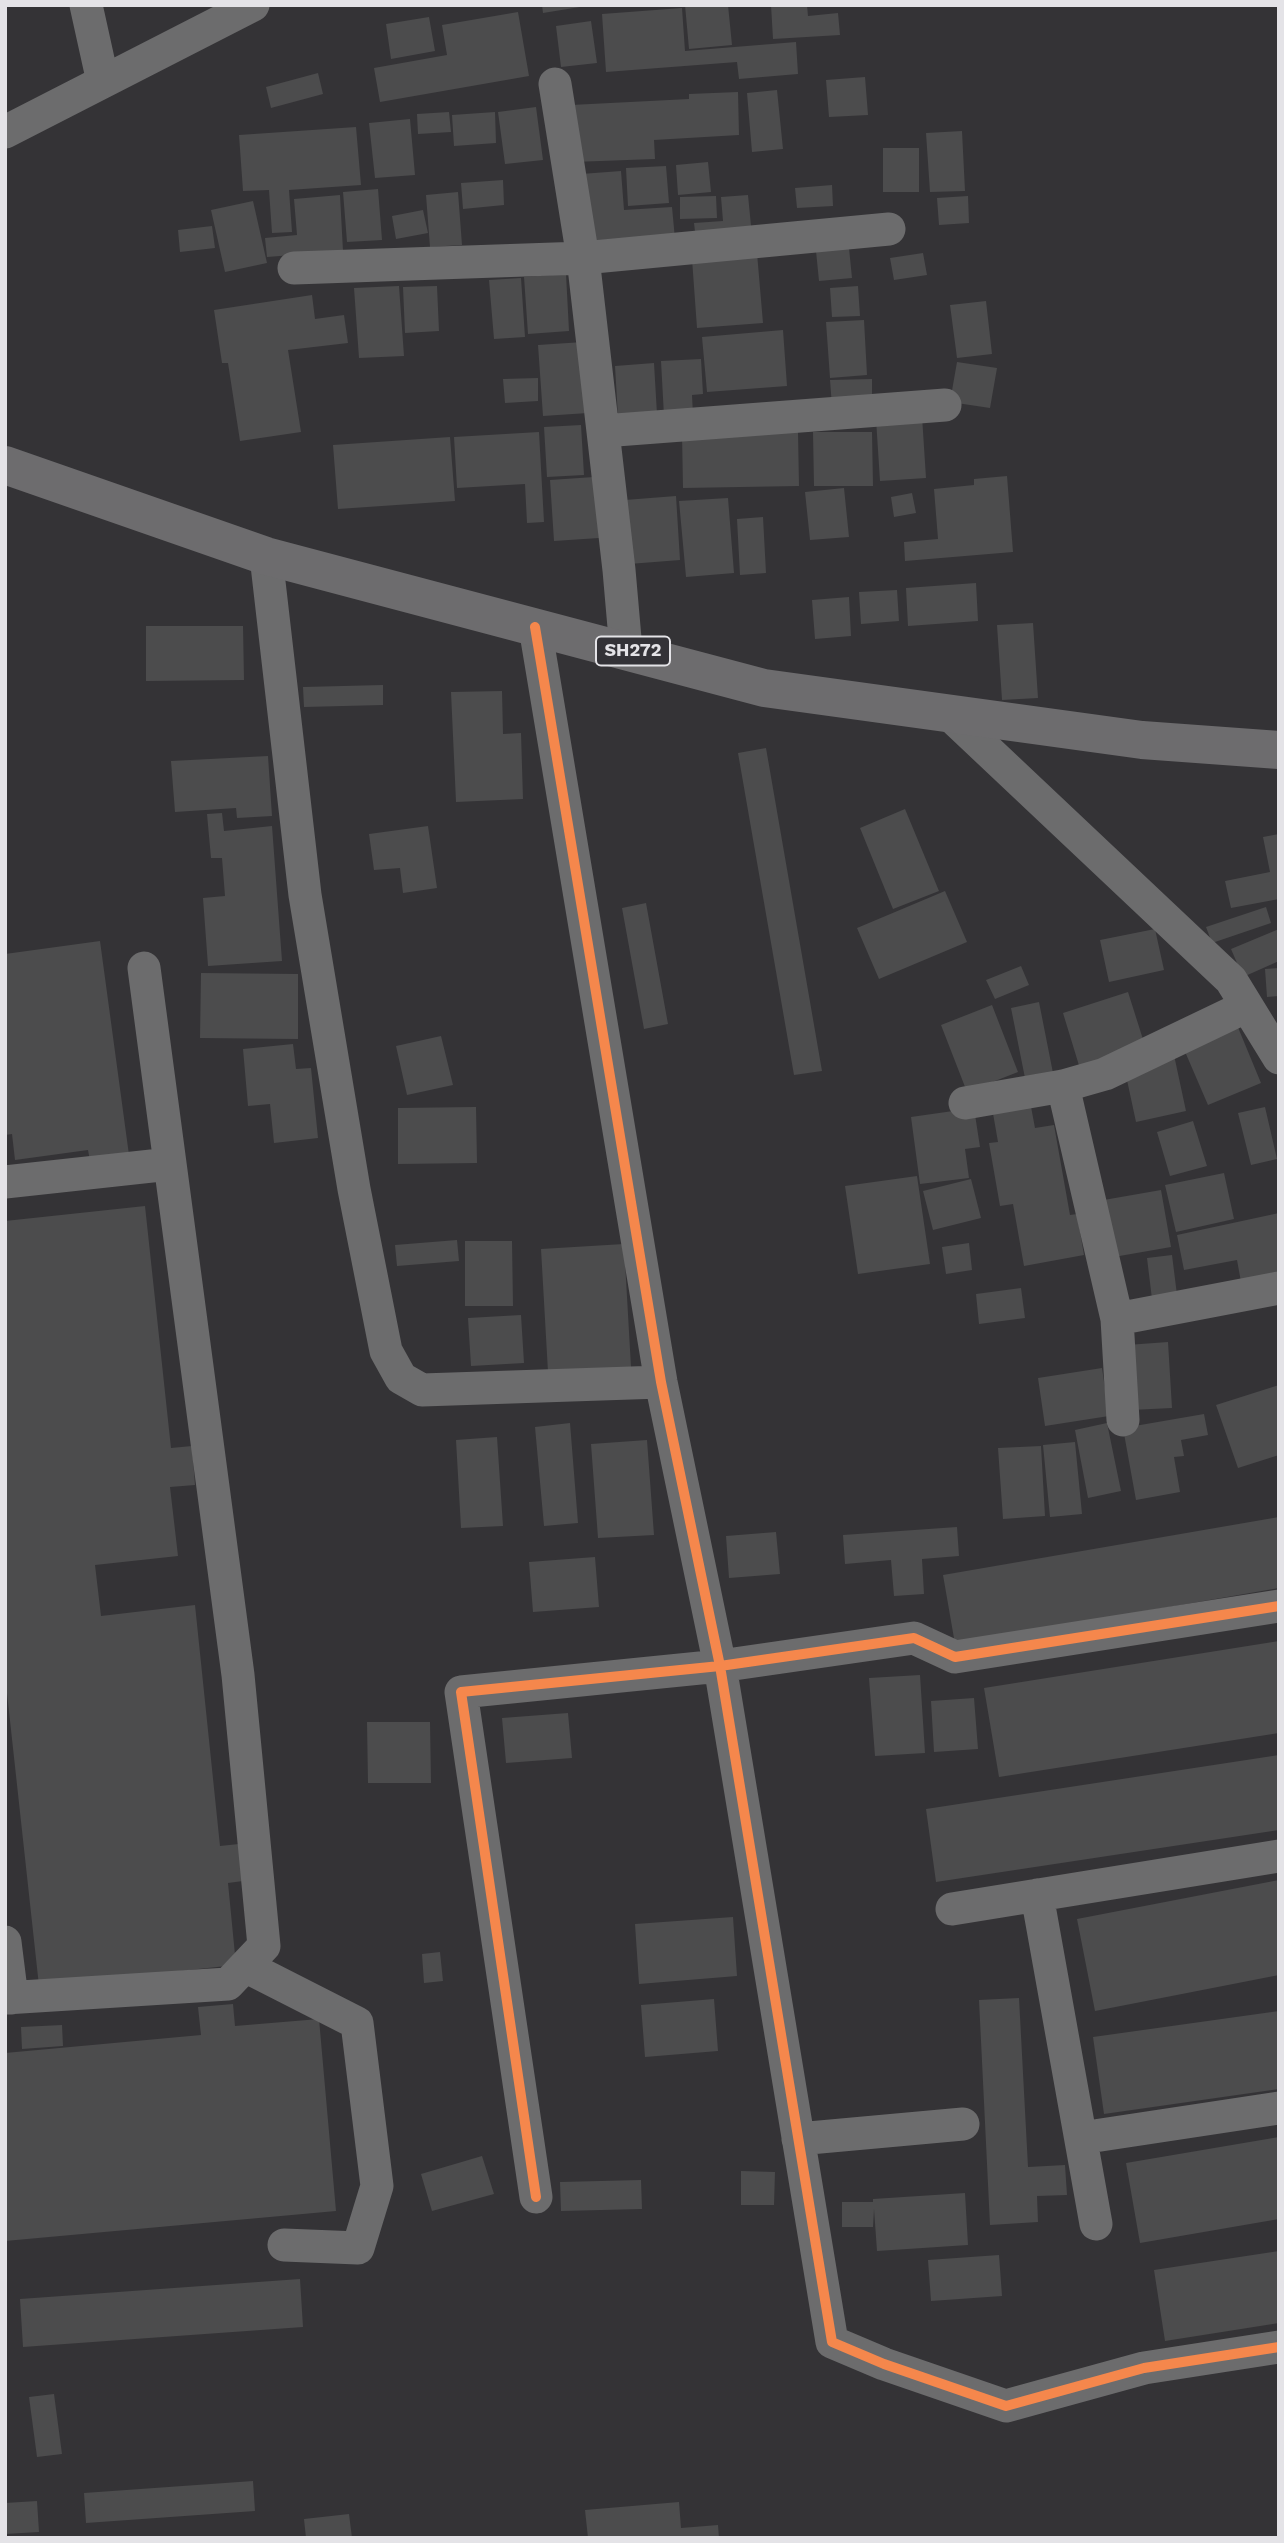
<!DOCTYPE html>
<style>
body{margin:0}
#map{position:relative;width:1284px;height:2543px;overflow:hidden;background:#343336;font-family:"Work Sans",sans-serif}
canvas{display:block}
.frame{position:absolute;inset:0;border:7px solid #e4e3e7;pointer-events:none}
</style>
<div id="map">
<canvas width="1284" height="2543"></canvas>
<div class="frame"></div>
</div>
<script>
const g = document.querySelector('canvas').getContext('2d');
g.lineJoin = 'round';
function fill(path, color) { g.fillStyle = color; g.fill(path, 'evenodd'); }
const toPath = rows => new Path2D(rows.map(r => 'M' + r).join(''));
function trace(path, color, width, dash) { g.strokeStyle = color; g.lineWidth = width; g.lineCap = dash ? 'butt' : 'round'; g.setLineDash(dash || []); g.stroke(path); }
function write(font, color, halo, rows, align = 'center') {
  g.font = font + ' "Work Sans",sans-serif'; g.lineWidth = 6; g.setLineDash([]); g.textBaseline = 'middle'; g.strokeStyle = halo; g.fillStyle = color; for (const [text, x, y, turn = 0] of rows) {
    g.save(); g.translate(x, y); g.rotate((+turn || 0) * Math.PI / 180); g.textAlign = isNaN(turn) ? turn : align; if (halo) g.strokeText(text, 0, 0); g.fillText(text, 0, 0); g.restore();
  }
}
fill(toPath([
 [542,5,580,5,580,7,543,13],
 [685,5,728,5,732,45,689,49],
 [771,5,807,5,808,16,838,13,840,35,773,39],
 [682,8,685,51,796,42,798,74,739,79,737,62,606,72,602,14],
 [518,12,529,76,380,102,374,68,447,55,442,25],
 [429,17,435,51,391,59,386,24],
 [591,21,597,63,561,67,556,26],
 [318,73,323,94,271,108,266,87],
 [865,77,868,115,829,117,826,80],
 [777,90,783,149,752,152,747,93],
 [738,92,739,135,654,140,655,159,573,162,571,105,689,99,689,94],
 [536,107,543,160,505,164,498,112],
 [449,112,451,132,418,134,417,114],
 [495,112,496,143,454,146,452,115],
 [410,119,415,175,375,178,369,123],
 [356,127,361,185,289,190,292,232,272,233,269,190,243,191,239,135],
 [962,131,965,191,930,192,926,133],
 [883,148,919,148,919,192,883,192],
 [708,162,711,192,678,195,676,165],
 [666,166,669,203,628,206,626,168],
 [621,171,624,210,672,207,675,239,585,245,581,174],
 [503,180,504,205,463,209,461,183],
 [832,185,833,206,797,208,795,188],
 [378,189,382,240,347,242,343,192],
 [458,192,462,245,430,247,426,195],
 [340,195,343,251,267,257,265,238,297,235,294,199],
 [748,195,752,236,696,240,694,223,723,221,721,197],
 [716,196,717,218,680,219,680,197],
 [968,196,969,223,939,225,937,198],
 [253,201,267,263,225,272,211,210],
 [423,210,428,233,396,239,392,216],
 [212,226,215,248,180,252,178,230],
 [849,248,852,278,819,281,816,251],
 [757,253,763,323,697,328,692,259],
 [923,253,927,275,894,280,890,258],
 [566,274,569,331,528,334,524,277],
 [521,278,525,337,494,339,489,280],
 [399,286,404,356,359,358,354,288],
 [437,286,439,331,405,333,403,287],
 [858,286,860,316,832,317,830,288],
 [312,295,315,319,344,315,348,343,288,350,301,432,240,441,228,363,222,363,214,310],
 [986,301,992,354,957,358,950,305],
 [864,320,867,375,830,378,826,322],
 [783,330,787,386,707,392,702,337],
 [583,342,588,413,543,416,538,345],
 [701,359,703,394,692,395,693,415,664,416,661,361],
 [957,362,997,368,990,408,950,402],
 [654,363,657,414,618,417,615,366],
 [538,378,538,401,505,403,503,379],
 [872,379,872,406,832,406,830,380],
 [922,416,926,478,880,481,876,419],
 [581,425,584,475,547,477,544,427],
 [539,432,544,522,527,523,525,484,457,488,454,437],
 [798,432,799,486,683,488,682,434],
 [813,432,872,432,873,486,814,486],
 [450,437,455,501,338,509,333,445],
 [1007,476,1013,552,905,561,904,542,938,539,934,489,974,485,974,479],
 [594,477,599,538,554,541,550,480],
 [844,488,849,537,810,540,805,492],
 [912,493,916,513,894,517,891,497],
 [676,496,680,560,629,564,625,500],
 [728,498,734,573,686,577,679,501],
 [763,517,766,573,740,575,737,519],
 [976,583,978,621,908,626,906,588],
 [897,590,899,621,861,624,859,592],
 [849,597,851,636,815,639,812,600],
 [1033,623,1038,698,1002,700,997,625],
 [146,626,243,626,244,680,146,681],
 [383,685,383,705,304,707,303,687],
 [502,691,503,734,521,733,523,799,456,802,451,692],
 [766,748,822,1071,794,1075,738,753],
 [268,756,272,816,237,818,236,808,175,812,171,761],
 [905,809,939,891,893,909,860,828],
 [222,813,224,831,272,826,282,961,208,966,203,898,225,896,222,858,211,858,207,814],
 [428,826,437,888,403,893,400,868,374,870,369,834],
 [1279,834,1279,899,1231,908,1225,881,1270,872,1263,837],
 [945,891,967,942,879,979,857,928],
 [646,903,668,1024,644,1029,622,908],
 [1266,907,1271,923,1212,943,1206,927],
 [1155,929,1164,970,1109,982,1100,940],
 [1279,929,1279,961,1243,977,1231,949],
 [100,941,129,1155,90,1161,88,1150,15,1160,12,1134,5,1135,5,954],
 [1021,966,1029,985,995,999,986,980],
 [1279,968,1279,996,1267,997,1265,969],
 [201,973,298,974,298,1039,200,1038],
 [1128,992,1147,1052,1081,1072,1063,1013],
 [1039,1002,1053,1073,1025,1078,1011,1008],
 [992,1005,1018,1072,967,1092,941,1025],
 [1237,1025,1261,1083,1208,1105,1183,1047],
 [441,1036,453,1085,407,1095,396,1046],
 [293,1044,296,1069,311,1068,318,1138,274,1143,270,1104,248,1106,243,1049],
 [1174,1055,1186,1111,1136,1122,1124,1066],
 [1029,1096,1035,1128,1054,1125,1070,1215,1077,1214,1084,1255,1024,1266,1013,1204,1000,1206,989,1143,998,1142,991,1102],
 [476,1107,477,1163,398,1164,398,1108],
 [1265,1107,1277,1159,1251,1165,1238,1113],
 [974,1108,980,1147,965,1149,969,1178,920,1184,911,1117],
 [1193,1121,1207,1166,1170,1176,1157,1132],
 [1224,1173,1234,1219,1176,1232,1165,1185],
 [917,1176,930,1264,858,1274,845,1186],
 [971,1179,981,1218,933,1230,923,1191],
 [1161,1190,1171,1247,1108,1258,1098,1201],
 [145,1206,171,1448,192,1446,195,1485,170,1487,178,1556,95,1565,101,1616,195,1605,220,1846,239,1844,243,1881,228,1883,236,1965,39,1986,5,1675,5,1221],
 [1279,1213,1279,1275,1241,1282,1237,1260,1184,1270,1177,1235],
 [457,1240,459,1261,397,1266,395,1245],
 [465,1241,512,1241,513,1306,465,1306],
 [969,1243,972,1270,946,1274,942,1247],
 [624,1244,631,1367,548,1372,541,1249],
 [1172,1255,1177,1295,1152,1299,1147,1258],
 [1021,1288,1025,1318,979,1324,976,1294],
 [521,1315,524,1363,471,1366,468,1318],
 [1168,1342,1172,1408,1131,1410,1127,1345],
 [1102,1368,1109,1416,1045,1426,1038,1378],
 [1279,1385,1279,1455,1238,1468,1216,1405],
 [1204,1414,1208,1435,1181,1440,1184,1456,1174,1457,1180,1492,1136,1500,1123,1428],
 [570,1423,578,1523,544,1526,535,1427],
 [1107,1423,1121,1491,1088,1498,1075,1430],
 [497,1437,503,1526,461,1528,456,1440],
 [647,1440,654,1535,598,1538,591,1444],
 [1075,1442,1082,1514,1050,1517,1043,1445],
 [1041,1446,1045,1516,1003,1519,998,1448],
 [1279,1517,1279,1588,955,1644,943,1575],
 [957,1527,959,1556,922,1559,924,1594,894,1596,891,1560,845,1564,843,1535],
 [776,1532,780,1574,729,1578,726,1536],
 [595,1557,599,1607,533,1612,529,1562],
 [1279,1641,1279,1733,999,1777,984,1688],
 [920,1675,925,1753,875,1756,869,1678],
 [974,1698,978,1749,934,1752,931,1701],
 [568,1713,572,1758,506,1763,502,1718],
 [367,1722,430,1722,431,1783,368,1783],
 [1279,1755,1279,1830,936,1882,926,1809],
 [1279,1880,1279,1975,1095,2011,1077,1919],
 [733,1917,737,1976,639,1984,635,1924],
 [440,1952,443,1981,424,1983,422,1954],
 [1019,1998,1028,2167,1065,2165,1067,2195,1037,2196,1038,2222,990,2225,979,2000],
 [714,1999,718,2051,645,2057,641,2005],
 [233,2004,235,2026,319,2019,336,2211,5,2241,5,2053,201,2035,198,2007],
 [1279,2011,1279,2089,1104,2114,1093,2037],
 [62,2025,63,2046,22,2049,21,2027],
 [1279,2137,1279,2219,1140,2243,1126,2163],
 [482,2156,494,2194,432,2211,421,2174],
 [741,2171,775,2172,774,2205,741,2205],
 [641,2180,642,2209,561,2211,560,2182],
 [965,2193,968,2245,877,2251,874,2209,873,2227,842,2227,842,2202,873,2202,873,2199],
 [1279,2251,1279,2323,1165,2341,1154,2270],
 [999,2255,1002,2296,931,2301,928,2260],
 [300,2279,303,2327,23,2347,20,2299],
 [54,2394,62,2454,37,2457,29,2397],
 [253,2481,255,2511,86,2523,84,2493],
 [37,2501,39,2532,5,2534,5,2503],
 [679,2502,681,2528,718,2525,719,2538,588,2538,585,2510],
 [349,2514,352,2538,306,2538,304,2519]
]), '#4c4c4d');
trace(toPath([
 [86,5,103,82],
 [555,84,583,258,619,570,626,650],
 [5,132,253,5],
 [294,268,583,258,889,229],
 [603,431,945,405],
 [266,556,305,895,354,1189,386,1351,401,1378,422,1390,661,1382],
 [535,627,661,1382,720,1666,832,2342,884,2364,1006,2406,1144,2368,1279,2347],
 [948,713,1231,980,1279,1058],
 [1063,1086,1117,1319,1123,1420],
 [965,1103,1063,1086,1105,1074,1247,1006],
 [5,1182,170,1164],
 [1117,1319,1279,1288],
 [1037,1895,1096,2224],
 [952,1909,1279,1856],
 [5,1942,12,1998],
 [245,1966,357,2023,377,2186,358,2248,284,2245],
 [5,1998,228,1984,264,1946,238,1675,144,968],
 [1081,2138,1279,2108],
 [798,2139,963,2124],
 [536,2197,461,1692,720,1666,914,1638,955,1657,1279,1606]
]), '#6c6c6d', 33);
trace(toPath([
 [5,465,266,556,764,688,1142,740,1279,750]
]), '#6d6c6e', 38);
trace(toPath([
 [535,627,661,1382,720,1666,832,2342,884,2364,1006,2406,1144,2368,1279,2347],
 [536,2197,461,1692,720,1666,914,1638,955,1657,1279,1606]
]), '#f5874c', 10);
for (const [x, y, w] of [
 [633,651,74]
]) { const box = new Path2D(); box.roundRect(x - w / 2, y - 14.5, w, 29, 5); g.fillStyle = '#333237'; g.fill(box); trace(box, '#e4e3e7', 2); }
write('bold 18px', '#e4e3e7', null, [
 ["SH272",633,651]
]);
</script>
